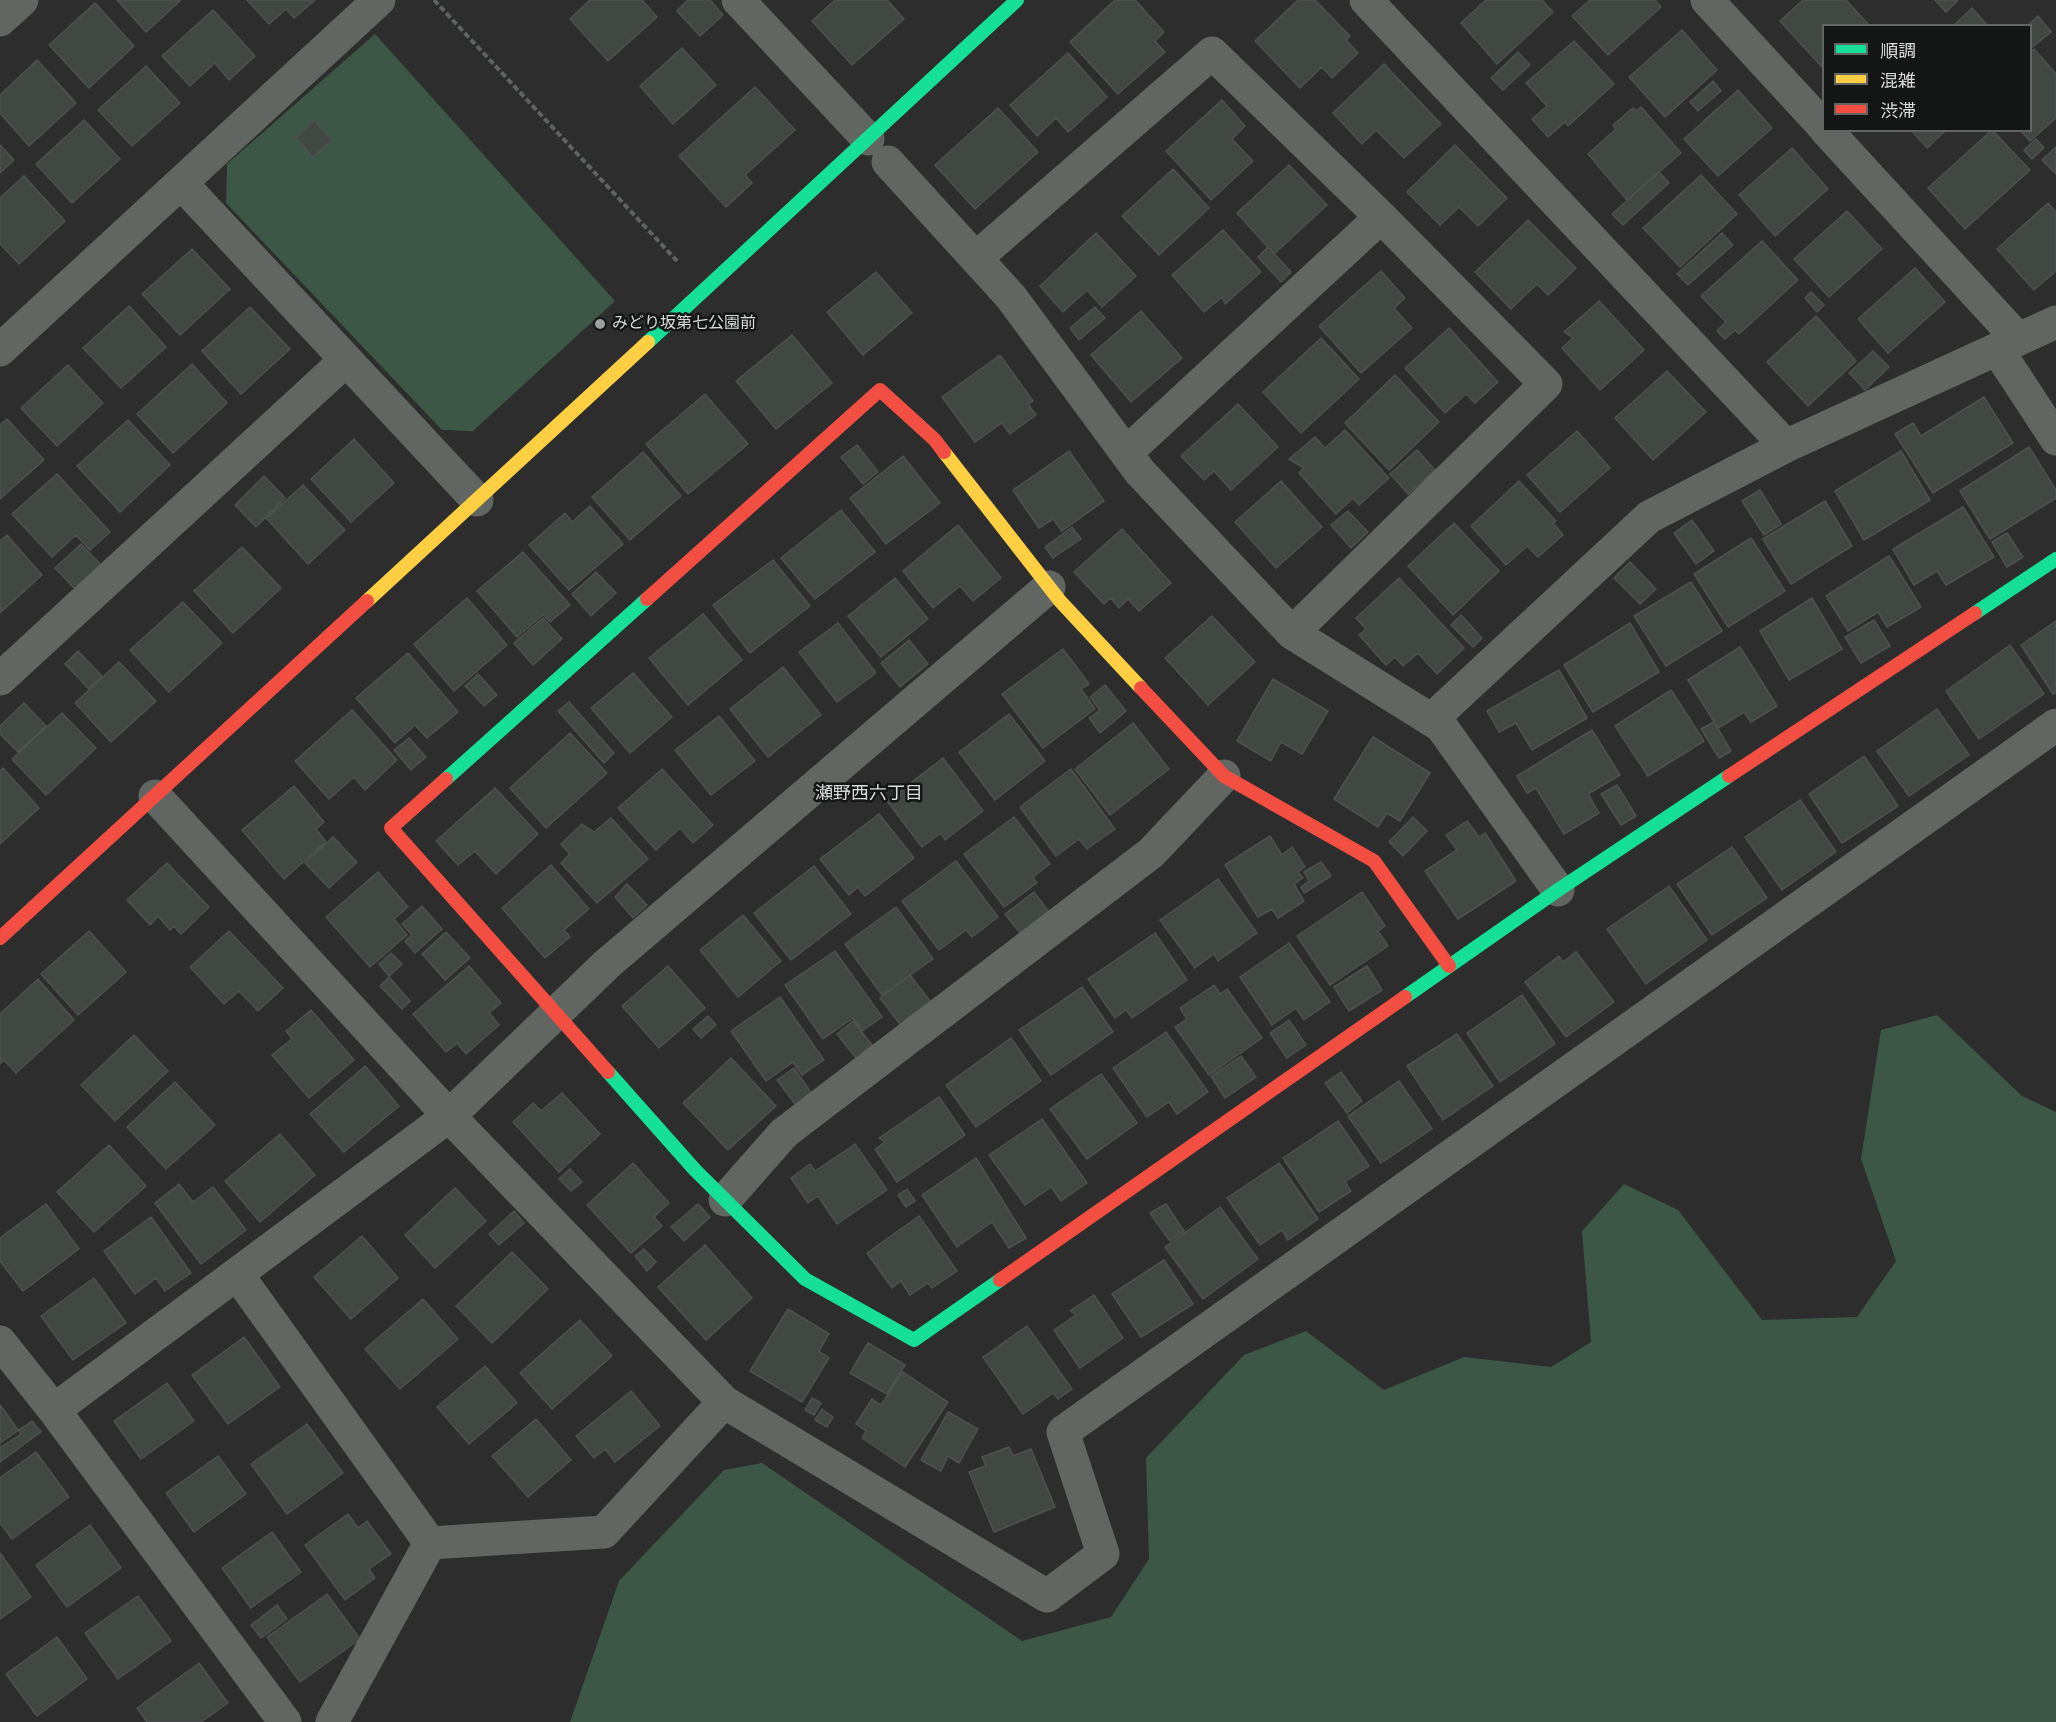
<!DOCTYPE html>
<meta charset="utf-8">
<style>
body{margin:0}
#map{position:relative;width:2056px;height:1722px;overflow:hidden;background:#2c2d2c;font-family:Signika,"Noto Sans JP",sans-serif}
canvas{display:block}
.legend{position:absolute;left:1822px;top:24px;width:210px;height:108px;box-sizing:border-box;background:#141615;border:2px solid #636564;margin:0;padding:8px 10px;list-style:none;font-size:18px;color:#dadcdb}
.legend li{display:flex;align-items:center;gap:12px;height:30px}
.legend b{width:30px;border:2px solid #636564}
</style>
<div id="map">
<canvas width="2056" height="1722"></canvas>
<ul class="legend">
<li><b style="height:8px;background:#16e098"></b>順調</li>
<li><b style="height:8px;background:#ffcf43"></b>混雑</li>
<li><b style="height:8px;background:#f24e42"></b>渋滞</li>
</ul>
</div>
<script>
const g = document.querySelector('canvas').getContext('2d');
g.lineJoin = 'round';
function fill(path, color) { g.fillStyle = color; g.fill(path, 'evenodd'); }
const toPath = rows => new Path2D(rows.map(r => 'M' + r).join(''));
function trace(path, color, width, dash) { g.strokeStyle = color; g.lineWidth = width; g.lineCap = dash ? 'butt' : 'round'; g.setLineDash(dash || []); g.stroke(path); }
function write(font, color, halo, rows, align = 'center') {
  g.font = font + ' Signika,"Noto Sans JP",sans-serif'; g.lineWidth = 5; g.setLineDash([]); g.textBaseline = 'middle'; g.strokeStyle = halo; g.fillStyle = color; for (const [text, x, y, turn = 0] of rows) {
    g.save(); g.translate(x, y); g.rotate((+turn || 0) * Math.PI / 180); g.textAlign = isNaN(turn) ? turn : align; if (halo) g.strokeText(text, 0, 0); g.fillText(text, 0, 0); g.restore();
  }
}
fill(toPath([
 [375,34,615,301,473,431,442,430,226,203,227,164],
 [1937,1015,2022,1096,2056,1112,2056,1722,570,1722,619,1581,724,1470,762,1463,1022,1641,1111,1617,1149,1559,1146,1458,1244,1355,1306,1331,1384,1390,1464,1357,1551,1367,1591,1342,1582,1231,1624,1184,1678,1210,1762,1320,1857,1317,1896,1261,1861,1159,1881,1030]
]), '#3d5747');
const building = toPath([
 [117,0,181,0,146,32,117,0],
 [247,0,315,0,294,18,286,9,269,24,247,0],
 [590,0,642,0,657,17,608,61,570,19,590,0],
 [688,0,710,0,723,15,700,36,677,11,688,0],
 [835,0,887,0,904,19,852,65,812,21,835,0],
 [1115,0,1135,0,1164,32,1155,41,1165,52,1118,94,1070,42,1115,0],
 [1298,0,1315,0,1350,36,1346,40,1358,53,1332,78,1322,67,1300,88,1255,41,1298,0],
 [1486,0,1542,0,1553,12,1497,64,1461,23,1486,0],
 [1590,0,1655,0,1661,7,1608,55,1572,16,1590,0],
 [1803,0,1846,0,1869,25,1824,26,1822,67,1780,21,1803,0],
 [1935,0,1958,0,1946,12,1935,0],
 [95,3,134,46,89,88,49,45,95,3],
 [1972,8,1988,26,1953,26,1972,8],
 [213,10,255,56,229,80,215,63,190,86,162,56,213,10],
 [2038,16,2051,32,2030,49,2030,26,2027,26,2038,16],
 [1682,30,1717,70,1665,117,1629,77,1682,30],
 [1574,41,1614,84,1568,126,1565,122,1548,137,1532,119,1547,106,1526,83,1574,41],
 [682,48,716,85,673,124,640,86,682,48],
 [2034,49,2056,74,2056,118,2030,141,2020,130,2030,130,2030,52,2034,49],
 [1518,52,1530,65,1503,90,1491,78,1518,52],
 [1068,53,1107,97,1068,132,1056,118,1037,136,1010,105,1068,53],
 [37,60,76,103,29,146,0,113,0,95,37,60],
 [1384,64,1441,124,1404,158,1376,130,1362,144,1333,113,1384,64],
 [146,66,180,103,132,146,98,110,146,66],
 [1713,81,1721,91,1698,111,1690,102,1713,81],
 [755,87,795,130,745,175,752,183,726,207,679,156,755,87],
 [1738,90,1772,128,1718,176,1684,139,1738,90],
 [1222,100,1245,126,1232,139,1253,161,1211,200,1166,151,1222,100],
 [1641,107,1681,153,1627,200,1588,154,1616,129,1613,125,1633,108,1636,111,1641,107],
 [998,108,1038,152,975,209,935,165,998,108],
 [84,120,120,159,72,203,36,164,84,120],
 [314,120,332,140,313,157,296,138,314,120],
 [1911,130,1946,130,1927,148,1911,130],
 [1992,130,2030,170,1965,229,1928,188,1992,130],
 [2036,139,2044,148,2032,159,2024,150,2036,139],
 [0,145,14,160,0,173,0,145],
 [1455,145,1507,198,1478,226,1459,207,1440,225,1407,192,1455,145],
 [2056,147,2056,174,2042,160,2056,147],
 [1792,148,1828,189,1775,236,1739,195,1792,148],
 [1289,165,1327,205,1274,254,1237,213,1289,165],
 [1173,169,1209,208,1159,255,1122,216,1173,169],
 [1659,172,1669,183,1623,225,1612,214,1659,172],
 [1701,175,1737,214,1680,267,1643,228,1701,175],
 [24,176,65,221,19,264,0,244,0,198,24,176],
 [2048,203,2056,212,2056,271,2034,290,1997,249,2048,203],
 [1847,211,1882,249,1829,297,1794,259,1847,211],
 [1528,220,1576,268,1548,295,1537,284,1511,309,1475,272,1528,220],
 [1223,230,1261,272,1225,304,1222,297,1204,312,1172,275,1223,230],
 [1096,233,1136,276,1102,307,1087,290,1063,312,1040,286,1096,233],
 [1722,233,1733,245,1688,285,1677,274,1722,233],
 [1762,241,1798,280,1739,334,1735,330,1725,339,1717,331,1726,322,1701,296,1762,241],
 [1268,247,1291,272,1281,282,1258,257,1268,247],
 [192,249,230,289,180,335,142,294,192,249],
 [1915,268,1945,302,1888,353,1858,319,1915,268],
 [1381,271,1405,298,1394,308,1412,328,1361,373,1319,326,1381,271],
 [876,272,912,313,863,355,827,312,876,272],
 [1811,292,1824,305,1817,312,1805,298,1811,292],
 [1599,301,1644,350,1600,390,1562,348,1573,338,1564,332,1599,301],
 [129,306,166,347,121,388,83,348,129,306],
 [250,307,290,349,241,394,202,351,250,307],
 [1095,307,1105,318,1079,340,1070,328,1095,307],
 [1141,311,1182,358,1131,402,1091,355,1141,311],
 [1816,316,1856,361,1808,406,1767,362,1816,316],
 [1449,328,1498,382,1475,403,1466,394,1445,413,1405,368,1449,328],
 [792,335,832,383,776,429,736,381,792,335],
 [1321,338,1359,379,1301,433,1263,392,1321,338],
 [1873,351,1889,367,1865,390,1849,373,1873,351],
 [1000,355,1033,401,1028,404,1036,415,1010,434,1002,423,975,442,942,397,1000,355],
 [192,364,227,403,173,453,137,414,192,364],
 [68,365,103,403,57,446,21,408,68,365],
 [1667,371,1706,412,1653,460,1615,418,1667,371],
 [1395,375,1439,422,1389,470,1345,423,1395,375],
 [705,394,748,444,688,494,646,444,705,394],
 [1984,397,2013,443,1933,493,1895,434,1913,423,1921,436,1984,397],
 [1238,404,1278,447,1231,490,1214,471,1204,480,1181,456,1238,404],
 [7,419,44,460,0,499,0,425,7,419],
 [128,420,170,465,120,512,77,466,128,420],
 [1345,430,1389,478,1359,505,1353,498,1336,514,1299,473,1304,468,1289,459,1315,437,1325,448,1345,430],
 [1577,431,1610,468,1560,512,1527,475,1577,431],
 [354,439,394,483,351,522,311,479,354,439],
 [857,445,878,472,863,484,841,457,857,445],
 [2029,447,2056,490,2056,498,1990,539,1960,491,2029,447],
 [1417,450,1435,470,1408,494,1390,474,1417,450],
 [1069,451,1104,501,1062,531,1053,519,1039,528,1013,490,1069,451],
 [1901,451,1930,500,1864,540,1835,491,1901,451],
 [643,452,681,496,630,540,592,497,643,452],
 [903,456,940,503,886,544,850,498,903,456],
 [57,474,110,532,90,550,76,535,52,557,12,514,57,474],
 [264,476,285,498,256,527,235,505,264,476],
 [1281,481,1322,527,1276,568,1235,522,1281,481],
 [1519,481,1556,521,1553,523,1563,535,1538,557,1527,546,1506,565,1471,526,1519,481],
 [303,485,345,530,308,564,266,518,303,485],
 [1760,490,1781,524,1764,535,1742,501,1760,490],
 [1825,501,1852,546,1791,584,1763,539,1825,501],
 [590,506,623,544,569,590,529,545,565,513,572,522,590,506],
 [1963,507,1994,557,1946,585,1937,571,1914,585,1893,549,1963,507],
 [841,510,875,552,815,599,781,558,841,510],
 [1348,511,1368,532,1351,548,1331,525,1348,511],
 [1692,520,1714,551,1696,564,1674,533,1692,520],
 [1454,523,1499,571,1453,615,1408,566,1454,523],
 [958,525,1001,578,973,601,960,586,933,608,903,571,958,525],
 [1072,527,1081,539,1053,558,1045,547,1072,527],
 [1122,529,1171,583,1139,611,1128,599,1119,608,1111,598,1104,604,1074,572,1122,529],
 [2007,533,2023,557,2007,567,1992,542,2007,533],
 [7,535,42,575,0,613,0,541,7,535],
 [1751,538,1785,591,1728,627,1694,574,1751,538],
 [81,544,101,565,76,590,55,568,81,544],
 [242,547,281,588,233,633,194,591,242,547],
 [523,552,570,605,550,622,543,615,517,637,477,591,523,552],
 [1889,556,1921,607,1887,627,1878,612,1848,631,1826,596,1889,556],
 [773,560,810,606,750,653,713,605,773,560],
 [1630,562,1656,589,1640,604,1614,578,1630,562],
 [596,572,616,593,591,616,572,594,596,572],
 [895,578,928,619,881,657,848,616,895,578],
 [1399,578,1464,648,1437,674,1418,653,1403,666,1395,657,1386,665,1359,635,1366,629,1356,618,1399,578],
 [1691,582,1722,631,1666,666,1634,616,1691,582],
 [467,598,507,645,454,691,414,644,467,598],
 [1812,598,1842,649,1789,680,1760,631,1812,598],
 [183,602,222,643,169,692,130,650,183,602],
 [703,614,742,660,688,705,649,658,703,614],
 [1461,615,1482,638,1473,647,1451,625,1461,615],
 [1212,616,1255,662,1208,705,1165,658,1212,616],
 [543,618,562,639,533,665,514,643,543,618],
 [1874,620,1890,646,1861,663,1845,637,1874,620],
 [2056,621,2056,693,2053,694,2021,645,2056,621],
 [838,623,876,673,837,702,799,652,838,623],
 [1630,623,1659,672,1593,712,1564,665,1630,623],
 [909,640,928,664,900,687,881,663,909,640],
 [2010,645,2044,694,1979,739,1946,691,2010,645],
 [1740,647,1777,706,1751,722,1744,712,1718,728,1688,680,1740,647],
 [1063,649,1089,684,1081,689,1095,709,1043,748,1002,694,1063,649],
 [78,651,102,676,89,689,65,664,78,651],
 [408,653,458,712,427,738,415,725,395,743,356,698,408,653],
 [119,662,156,701,111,742,75,703,119,662],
 [783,667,821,715,768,757,730,709,783,667],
 [1559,670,1587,718,1532,750,1516,723,1499,732,1487,711,1559,670],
 [633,673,672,717,630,753,591,708,633,673],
 [478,674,497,695,484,706,465,686,478,674],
 [1273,679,1328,711,1302,754,1281,742,1271,761,1237,741,1273,679],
 [1105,685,1126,711,1100,733,1089,718,1100,710,1090,697,1105,685],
 [1671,690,1704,741,1648,776,1615,726,1671,690],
 [569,702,614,753,604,763,558,711,569,702],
 [24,703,46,726,18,752,0,734,0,726,24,703],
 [1937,709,1969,755,1909,796,1877,751,1937,709],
 [352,710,397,760,365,790,354,777,329,799,295,761,352,710],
 [62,713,96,748,46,795,12,759,62,713],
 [1009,714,1045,761,995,800,959,752,1009,714],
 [719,716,755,761,711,795,675,750,719,716],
 [1714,722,1731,751,1719,758,1701,729,1714,722],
 [1133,723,1169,769,1110,815,1075,769,1133,723],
 [1592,730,1620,775,1588,794,1599,813,1564,834,1536,788,1527,793,1517,776,1592,730],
 [570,733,607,773,546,828,510,788,570,733],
 [1373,737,1430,773,1400,821,1387,813,1378,827,1334,799,1373,737],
 [409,738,426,757,411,770,394,750,409,738],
 [1864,756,1898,806,1842,843,1809,794,1864,756],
 [943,758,983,811,945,840,941,833,922,847,887,801,943,758],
 [3,768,39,808,0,844,0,771,3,768],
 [662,769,713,825,693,843,680,828,656,850,618,808,662,769],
 [1071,769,1115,829,1087,849,1079,839,1056,856,1020,807,1071,769],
 [1617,785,1636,816,1621,825,1601,794,1617,785],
 [294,786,324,822,316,829,326,842,284,879,242,830,294,786],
 [495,788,538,834,496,874,475,851,458,865,436,841,495,788],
 [1800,800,1836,852,1782,890,1745,837,1800,800],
 [879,814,914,858,865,896,858,887,849,895,820,859,879,814],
 [1014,817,1050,864,1033,877,1037,883,1004,907,964,854,1014,817],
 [1413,817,1427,831,1403,856,1389,842,1413,817],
 [611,818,648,859,597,903,561,863,570,854,561,844,582,824,594,832,611,818],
 [1467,821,1479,837,1485,833,1516,881,1458,919,1425,871,1457,850,1446,835,1467,821],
 [1270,836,1282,855,1292,847,1305,867,1298,872,1303,878,1294,884,1304,901,1278,918,1272,909,1258,917,1225,865,1270,836],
 [333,837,357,862,329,888,305,863,333,837],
 [1732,847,1767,898,1712,935,1677,884,1732,847],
 [956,861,998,917,972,937,966,930,939,950,902,901,956,861],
 [1321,862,1331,876,1304,893,1301,887,1309,881,1304,872,1321,862],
 [167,863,209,907,181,934,174,926,170,930,158,916,150,925,127,900,167,863],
 [551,865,589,909,564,930,570,937,545,958,502,908,551,865],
 [814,866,851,914,791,960,754,913,814,866],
 [378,872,408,907,394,919,407,935,370,967,326,917,378,872],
 [1218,879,1257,933,1218,961,1214,954,1195,968,1160,920,1218,879],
 [627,884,647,905,633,918,615,897,627,884],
 [1669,886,1707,940,1646,984,1607,929,1669,886],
 [1034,892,1049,912,1020,933,1005,914,1034,892],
 [1362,892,1385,926,1378,931,1388,946,1330,985,1297,936,1362,892],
 [422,906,442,929,415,953,405,941,412,935,402,924,422,906],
 [896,907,933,959,882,995,845,944,896,907],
 [743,915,781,961,738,997,700,950,743,915],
 [89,931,126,972,78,1015,41,974,89,931],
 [229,931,283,988,258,1011,239,991,224,1004,190,967,229,931],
 [446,932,470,958,445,980,422,954,446,932],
 [1155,933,1187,980,1132,1018,1126,1010,1115,1018,1088,979,1155,933],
 [1289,943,1330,1002,1304,1020,1296,1008,1272,1025,1240,977,1289,943],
 [835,951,882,1017,862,1031,853,1018,823,1039,785,985,835,951],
 [1576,952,1614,1002,1566,1037,1525,982,1559,956,1563,962,1576,952],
 [391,953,402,964,389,976,379,964,391,953],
 [469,966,501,1003,489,1013,499,1025,466,1054,457,1043,446,1052,413,1014,469,966],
 [668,966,705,1008,659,1048,622,1006,668,966],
 [1367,966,1382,990,1349,1011,1334,987,1367,966],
 [910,975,930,1001,900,1024,880,998,910,975],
 [389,977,410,1001,402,1009,380,986,389,977],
 [38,979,74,1020,16,1073,4,1060,0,1064,0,1014,38,979],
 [1214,985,1220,994,1227,989,1262,1038,1209,1075,1175,1027,1187,1019,1180,1008,1214,985],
 [1082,987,1113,1032,1051,1075,1019,1030,1082,987],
 [1522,995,1555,1044,1500,1082,1467,1033,1522,995],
 [780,997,824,1060,802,1075,793,1062,766,1081,731,1031,780,997],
 [311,1010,354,1060,309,1098,272,1055,292,1039,286,1031,311,1010],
 [708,1016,716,1025,701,1038,693,1029,708,1016],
 [1289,1020,1306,1045,1287,1058,1270,1033,1289,1020],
 [853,1021,872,1045,856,1058,837,1034,853,1021],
 [1166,1032,1208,1092,1177,1114,1169,1102,1147,1117,1113,1068,1166,1032],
 [1457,1034,1493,1086,1443,1120,1407,1066,1457,1034],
 [134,1035,168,1071,115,1121,81,1085,134,1035],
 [1011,1038,1041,1081,976,1127,946,1085,1011,1038],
 [1241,1056,1256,1077,1225,1098,1211,1076,1241,1056],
 [731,1058,776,1106,728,1150,683,1103,731,1058],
 [365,1066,399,1106,344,1152,310,1114,365,1066],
 [794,1068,812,1094,796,1105,777,1080,794,1068],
 [1341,1072,1362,1101,1347,1113,1325,1083,1341,1072],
 [1101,1074,1137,1123,1087,1159,1050,1109,1101,1074],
 [1399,1081,1432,1129,1381,1163,1348,1116,1399,1081],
 [175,1082,215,1125,166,1169,127,1127,175,1082],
 [562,1093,600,1134,559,1172,513,1122,533,1103,541,1111,562,1093],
 [939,1097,965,1135,897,1182,875,1149,885,1142,879,1138,939,1097],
 [1042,1119,1087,1183,1061,1201,1051,1187,1025,1205,989,1155,1042,1119],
 [1338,1121,1369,1166,1345,1182,1351,1191,1319,1212,1283,1158,1338,1121],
 [280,1134,315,1175,260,1222,225,1181,280,1134],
 [855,1144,887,1190,837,1224,818,1196,808,1203,791,1178,810,1164,815,1171,855,1144],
 [109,1145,146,1186,94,1232,57,1192,109,1145],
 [976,1158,1026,1238,1009,1248,992,1222,957,1247,922,1195,976,1158],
 [633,1163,669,1203,654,1217,662,1226,631,1253,587,1205,633,1163],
 [1279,1163,1318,1219,1288,1240,1282,1230,1260,1245,1227,1198,1279,1163],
 [570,1169,582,1182,571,1191,559,1179,570,1169],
 [179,1184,193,1202,213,1187,246,1230,201,1264,155,1203,179,1184],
 [455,1188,486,1221,435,1268,405,1235,455,1188],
 [907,1189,915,1201,906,1207,898,1195,907,1189],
 [46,1204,79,1249,23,1291,0,1261,0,1238,46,1204],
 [698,1204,710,1217,684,1241,671,1227,698,1204],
 [1166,1204,1184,1231,1170,1241,1150,1213,1166,1204],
 [1220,1207,1258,1259,1203,1299,1165,1247,1220,1207],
 [514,1211,524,1223,499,1245,489,1234,514,1211],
 [919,1216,957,1271,932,1288,928,1283,910,1295,901,1281,892,1288,867,1253,919,1216],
 [151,1217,191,1273,165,1291,156,1278,135,1294,104,1251,151,1217],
 [362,1236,398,1278,351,1319,314,1277,362,1236],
 [705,1245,752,1298,706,1340,658,1287,705,1245],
 [644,1249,656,1262,647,1271,635,1256,644,1249],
 [512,1252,548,1289,492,1343,456,1306,512,1252],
 [1164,1260,1193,1304,1141,1337,1112,1294,1164,1260],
 [94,1278,126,1323,73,1360,41,1316,94,1278],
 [1094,1295,1123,1338,1080,1368,1054,1330,1076,1315,1070,1311,1094,1295],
 [423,1299,458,1339,400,1389,365,1349,423,1299],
 [788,1309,829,1334,819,1351,829,1358,802,1402,750,1371,788,1309],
 [580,1320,612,1356,552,1409,520,1373,580,1320],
 [1027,1326,1072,1389,1058,1399,1053,1393,1023,1414,983,1357,1027,1326],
 [244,1337,280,1387,228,1424,192,1375,244,1337],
 [868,1343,905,1365,887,1394,850,1373,868,1343],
 [485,1366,517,1403,469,1444,437,1407,485,1366],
 [903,1372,948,1402,905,1467,862,1438,866,1431,856,1424,872,1399,881,1405,903,1372],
 [167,1383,194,1421,141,1459,114,1421,167,1383],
 [631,1391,660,1426,615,1462,605,1449,594,1458,576,1436,631,1391],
 [812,1398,821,1403,814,1415,805,1410,812,1398],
 [0,1405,21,1434,0,1448,0,1405],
 [822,1409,833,1417,827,1427,815,1420,822,1409],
 [948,1412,978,1429,959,1463,948,1456,941,1471,921,1460,948,1412],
 [536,1419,571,1460,528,1497,492,1456,536,1419],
 [32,1421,41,1432,0,1462,0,1443,32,1421],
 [307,1424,343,1473,287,1514,251,1464,307,1424],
 [1009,1447,1013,1456,1031,1449,1055,1507,994,1532,969,1472,986,1466,982,1457,1009,1447],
 [36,1452,69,1497,12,1539,0,1523,0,1478,36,1452],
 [218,1456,246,1494,194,1532,166,1493,218,1456],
 [348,1514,358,1528,367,1521,391,1554,369,1569,375,1578,345,1600,305,1545,348,1514],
 [90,1525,121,1568,67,1607,36,1565,90,1525],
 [272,1532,301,1572,251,1608,222,1568,272,1532],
 [0,1553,31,1597,0,1619,0,1553],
 [327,1594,360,1639,300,1682,267,1637,327,1594],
 [138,1596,171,1641,118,1679,85,1633,138,1596],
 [277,1605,287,1619,261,1638,251,1625,277,1605],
 [57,1637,87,1679,37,1716,6,1674,57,1637],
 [199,1663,228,1703,201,1722,147,1722,137,1708,199,1663]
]);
fill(building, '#414743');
trace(building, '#4f5150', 1.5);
trace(toPath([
 [434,0,677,261]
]), '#5f6361', 4, [6, 3]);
trace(toPath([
 [738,0,868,139],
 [1366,0,1786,446,2056,322],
 [1707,0,1824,127],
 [0,20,22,0],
 [1826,130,2018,339],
 [888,162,1011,297,1140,472,1292,633,1441,726,1558,890],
 [181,183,477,500],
 [976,258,1212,53,1381,217,1126,453],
 [1997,349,2056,439],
 [0,350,379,0],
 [1292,633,1546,384,1381,217],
 [0,679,346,360],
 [1431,720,1649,517,1786,446],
 [155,796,449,1116,724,1402,1047,1596,1103,1554,1063,1432,2056,725],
 [725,1200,784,1133,1151,853,1224,776],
 [237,1274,430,1543],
 [0,1342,54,1410,285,1722],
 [54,1410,449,1116,607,964,1049,587],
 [332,1722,430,1543,604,1532,724,1402]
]), '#626663', 33);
trace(toPath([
 [648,342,1017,0],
 [1975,613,2056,559],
 [446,779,647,599],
 [1405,997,1558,890,1729,776],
 [608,1072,695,1170,805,1279,914,1340,1000,1280]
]), '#16e098', 14);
trace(toPath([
 [944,452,1060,601,1141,688],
 [367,601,648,342]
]), '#ffcf43', 14);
trace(toPath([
 [647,599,880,390,935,440,944,452],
 [1141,688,1224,776,1374,861,1449,966],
 [1729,776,1975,613],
 [446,779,391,828,608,1072],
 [0,938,367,601],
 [1000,1280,1405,997]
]), '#f24e42', 14);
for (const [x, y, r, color] of [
 [600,324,6,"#9d9f9e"]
]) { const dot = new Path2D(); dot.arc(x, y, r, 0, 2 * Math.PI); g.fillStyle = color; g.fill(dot); trace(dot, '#141615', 2); }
write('16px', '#dadcdb', '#141615', [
 ["みどり坂第七公園前",612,324]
], 'left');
write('18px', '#dadcdb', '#141615', [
 ["瀬野西六丁目",869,794]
]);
</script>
